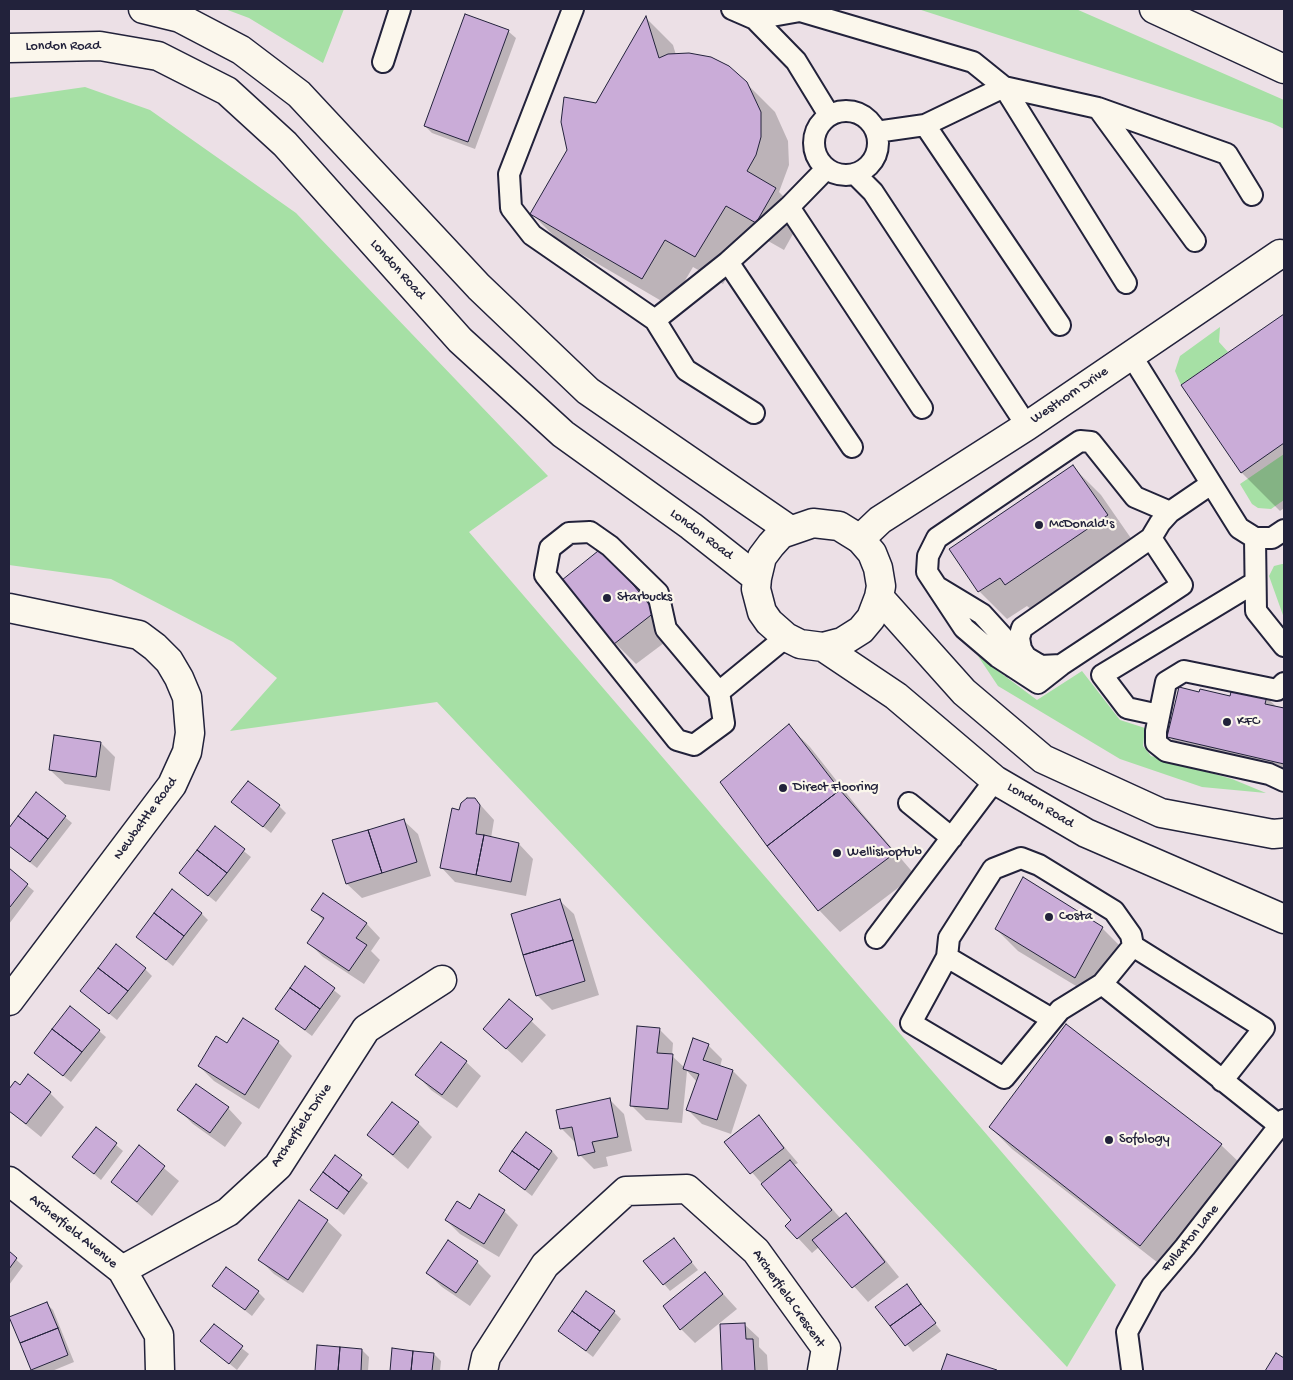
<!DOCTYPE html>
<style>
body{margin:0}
#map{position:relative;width:1293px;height:1380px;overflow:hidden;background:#ece0e6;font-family:"Gochi Hand",sans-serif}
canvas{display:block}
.frame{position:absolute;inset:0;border:10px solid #22223b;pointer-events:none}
</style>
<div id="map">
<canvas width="1293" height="1380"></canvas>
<div class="frame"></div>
</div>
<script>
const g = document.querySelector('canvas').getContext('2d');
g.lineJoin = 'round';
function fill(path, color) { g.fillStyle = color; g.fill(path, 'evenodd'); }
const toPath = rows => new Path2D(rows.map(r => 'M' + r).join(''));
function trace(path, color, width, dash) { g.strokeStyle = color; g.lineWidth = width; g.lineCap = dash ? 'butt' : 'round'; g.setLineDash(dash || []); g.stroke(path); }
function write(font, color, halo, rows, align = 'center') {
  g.font = font + ' "Gochi Hand",sans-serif'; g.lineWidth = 4.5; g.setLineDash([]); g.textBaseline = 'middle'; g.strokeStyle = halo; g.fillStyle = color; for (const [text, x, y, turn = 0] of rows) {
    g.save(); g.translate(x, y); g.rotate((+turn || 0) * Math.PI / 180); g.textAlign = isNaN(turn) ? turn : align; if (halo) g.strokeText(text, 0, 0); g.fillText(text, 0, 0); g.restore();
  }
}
fill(toPath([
 [225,9,344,9,323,63,249,18],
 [918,9,1076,9,1284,100,1284,129,1272,123],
 [85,87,150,110,296,213,548,476,469,532,1116,1285,1067,1367,437,702,230,731,277,678,233,642,111,579,9,565,9,98],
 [1220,327,1219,342,1228,352,1181,385,1175,371,1180,356],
 [1284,454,1284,500,1271,509,1258,508,1252,504,1240,484],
 [1282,564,1284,564,1284,618,1269,576,1274,566],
 [978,656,1037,700,1082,671,1120,720,1145,728,1143,746,1151,756,1232,779,1266,793,1202,787,1120,759,998,686]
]), '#a6e0a5');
fill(toPath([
 [466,16,509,32,516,38,475,149,432,133,425,126],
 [646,18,673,45,676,55,746,83,775,112,788,141,789,165,779,192,803,216,784,250,754,233,723,284,693,267,670,306,559,241,531,213],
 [1284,316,1284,508,1280,511,1241,472,1182,385],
 [1073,467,1101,495,1135,544,1034,612,1027,606,1007,619,979,591,951,549],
 [625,570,676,634,636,664,615,643],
 [1231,697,1266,697,1278,708,1284,710,1284,780,1190,758,1168,736],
 [789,726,810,747,862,813,915,875,840,932,819,910],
 [101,743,115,757,110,791,65,784,50,770],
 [37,794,72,823,37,868,9,846,9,830],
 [475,799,494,820,491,838,519,844,533,859,526,896,455,882,441,867,460,811],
 [279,806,286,813,271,833,240,808],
 [403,820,418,834,431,876,362,898,347,884,334,841],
 [215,828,251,857,216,902,180,873],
 [9,870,34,891,9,924],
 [559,900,574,914,599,995,552,1010,537,995],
 [313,910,366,923,380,938,371,951,380,960,364,984,323,957,309,943,324,921],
 [201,913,208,920,173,966,144,943],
 [1102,928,1124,950,1096,998,1018,951,996,929],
 [306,968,341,996,312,1036,276,1009],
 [145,969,152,976,117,1020,81,991],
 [509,1000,546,1035,522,1063,484,1029],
 [1066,1026,1221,1145,1243,1166,1162,1266,1012,1149,990,1127],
 [659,1029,673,1043,672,1056,685,1068,708,1045,722,1059,720,1067,733,1071,747,1085,731,1134,702,1124,687,1109,697,1082,687,1071,682,1123,646,1120,631,1105],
 [99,1031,106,1037,71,1082,42,1059],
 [278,1042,292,1056,259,1109,214,1081,199,1066,227,1045],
 [441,1044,466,1062,481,1076,457,1108,431,1090,417,1075],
 [15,1083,20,1086,50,1093,64,1107,41,1137,9,1111,9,1091],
 [609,1099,624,1114,632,1151,606,1157,608,1166,594,1169,580,1155,576,1143,561,1128],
 [228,1108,242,1123,225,1147,193,1124,179,1110],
 [759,1117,798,1163,794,1165,841,1219,846,1215,860,1229,899,1277,868,1302,819,1247,812,1253,798,1238,793,1220,726,1142],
 [418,1123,432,1137,408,1169,368,1135],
 [96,1128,123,1151,101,1180,74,1157],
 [139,1147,179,1181,152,1216,112,1182],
 [552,1151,558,1158,532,1196,500,1171],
 [336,1157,368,1183,344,1215,312,1189],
 [299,1202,327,1221,342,1235,303,1293,274,1274,260,1260],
 [504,1211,518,1225,499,1257,460,1234,446,1220],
 [674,1240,698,1270,670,1291,664,1284],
 [9,1253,23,1266,9,1285],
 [477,1262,491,1276,470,1306,442,1287,427,1273],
 [704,1273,737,1309,695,1343,681,1329],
 [214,1286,258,1292,265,1299,252,1316],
 [906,1286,941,1331,913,1352,877,1307],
 [46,1303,53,1310,74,1362,52,1371,34,1371,11,1318],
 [614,1312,621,1319,593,1357,560,1331],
 [744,1324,759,1338,759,1347,767,1355,768,1371,723,1371,721,1325],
 [214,1326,249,1354,237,1370,202,1341],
 [318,1346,362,1350,369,1357,368,1371,317,1371],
 [393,1350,434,1354,441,1361,440,1371,391,1371],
 [948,1355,996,1371,997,1371,943,1371]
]), '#0003');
const building = toPath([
 [465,14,509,30,468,142,424,126,465,14],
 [646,16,659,58,668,54,689,53,711,57,729,66,747,82,761,112,761,137,756,155,747,171,776,188,756,223,726,206,695,257,665,240,642,279,530,214,567,150,561,122,564,97,596,103,646,16],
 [1284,314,1284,443,1241,473,1181,385,1284,314],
 [1073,465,1108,515,1005,585,1000,578,978,592,949,549,1073,465],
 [603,547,655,612,614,644,562,580,603,547],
 [1179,687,1199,692,1200,689,1230,696,1232,688,1267,696,1265,704,1284,708,1284,764,1167,737,1179,687],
 [789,724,840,790,767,846,720,782,789,724],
 [54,735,101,742,96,777,49,770,54,735],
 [248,781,280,805,263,827,231,802,248,781],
 [840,790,895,853,818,911,767,846,840,790],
 [36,792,66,816,48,839,18,816,36,792],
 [467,798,475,798,480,805,476,834,484,835,476,875,440,868,452,808,459,810,461,803,467,798],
 [18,816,48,839,30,862,9,846,9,828,18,816],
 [404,819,417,862,382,873,368,830,404,819],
 [215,826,245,849,227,873,197,850,215,826],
 [368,830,382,873,346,884,332,840,368,830],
 [484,835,519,843,511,882,476,875,484,835],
 [197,850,227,873,208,896,179,873,197,850],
 [9,868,28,884,10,907,9,906,9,868],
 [1023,877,1103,927,1075,978,995,929,1023,877],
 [172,889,202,913,184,936,154,913,172,889],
 [323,893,367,923,356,938,367,945,349,971,307,943,324,918,311,910,323,893],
 [560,899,573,940,523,955,511,914,560,899],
 [154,913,184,936,166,960,136,937,154,913],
 [573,940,585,981,536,996,523,955,573,940],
 [116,944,146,968,128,991,98,968,116,944],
 [305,966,335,988,320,1009,290,988,305,966],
 [98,968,128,991,109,1014,80,991,98,968],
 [290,988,320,1009,305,1030,275,1009,290,988],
 [509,999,533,1019,506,1049,483,1029,509,999],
 [70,1006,100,1030,82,1052,52,1029,70,1006],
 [243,1018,279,1041,245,1095,198,1066,216,1036,227,1043,243,1018],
 [1066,1024,1222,1144,1140,1246,989,1127,1066,1024],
 [637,1026,660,1028,657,1053,673,1054,668,1109,630,1106,637,1026],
 [52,1029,82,1052,63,1076,34,1053,52,1029],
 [693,1038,709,1044,703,1060,733,1070,717,1120,686,1110,699,1074,683,1069,693,1038],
 [441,1042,467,1061,442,1095,415,1075,441,1042],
 [28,1074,51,1092,26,1124,9,1111,9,1089,15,1081,20,1085,28,1074],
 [196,1084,229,1107,210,1133,177,1110,196,1084],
 [610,1098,618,1137,592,1142,595,1152,578,1156,572,1127,560,1129,556,1110,610,1098],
 [392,1102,419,1122,393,1155,367,1135,392,1102],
 [759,1115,784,1148,750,1174,724,1142,759,1115],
 [96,1127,117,1143,94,1174,72,1157,96,1127],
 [526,1132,552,1151,539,1170,512,1151,526,1132],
 [139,1145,165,1166,137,1202,111,1182,139,1145],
 [512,1151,539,1170,525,1190,499,1171,512,1151],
 [335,1155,362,1175,349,1192,323,1172,335,1155],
 [790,1160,832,1210,797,1239,785,1226,791,1220,761,1184,790,1160],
 [323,1172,349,1192,337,1209,310,1190,323,1172],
 [479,1194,505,1210,484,1244,445,1220,457,1201,470,1209,479,1194],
 [299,1200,328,1220,288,1280,258,1260,299,1200],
 [846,1213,885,1262,852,1288,812,1240,846,1213],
 [674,1238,692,1262,663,1285,643,1261,674,1238],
 [448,1240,478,1261,456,1293,426,1273,448,1240],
 [9,1251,17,1258,9,1269,9,1251],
 [226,1267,259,1291,245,1310,212,1286,226,1267],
 [705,1272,723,1294,680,1330,663,1306,705,1272],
 [907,1284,921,1304,890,1326,875,1307,907,1284],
 [586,1291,615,1311,600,1331,572,1311,586,1291],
 [47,1302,58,1328,20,1343,9,1317,47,1302],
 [921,1304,936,1323,905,1346,890,1326,921,1304],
 [572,1311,600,1331,586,1351,558,1331,572,1311],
 [745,1323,746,1339,753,1339,755,1371,722,1371,720,1324,745,1323],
 [214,1324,243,1346,229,1364,200,1341,214,1324],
 [58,1328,68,1355,31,1370,20,1343,58,1328],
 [317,1345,340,1347,338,1371,315,1371,317,1345],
 [340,1347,362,1349,361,1371,338,1371,340,1347],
 [392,1348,413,1351,411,1371,390,1371,392,1348],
 [413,1351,434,1353,432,1371,411,1371,413,1351],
 [1276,1353,1284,1358,1284,1371,1265,1371,1276,1353],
 [947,1354,997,1370,997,1371,941,1371,947,1354]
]);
fill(building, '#caacd8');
trace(building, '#22223b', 1);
const service = toPath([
 [573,9,509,174,511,208,532,235,655,320],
 [732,9,755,19,796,61,829,115],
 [755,19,800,11,973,62,1004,87,1098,108,1195,241],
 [383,62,400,9],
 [1098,108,1227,154,1252,195],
 '814 143a32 32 0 1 1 64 0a32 32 0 1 1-64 0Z',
 [925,125,1060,325],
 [876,132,925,125,1004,87,1126,283],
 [826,169,789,207,728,262,852,447],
 [855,174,873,192,1027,426],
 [789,207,922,408],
 [728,262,655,320,686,370,754,413],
 [1131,355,1239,528,1255,538,1272,538,1284,530],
 [590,532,610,546,658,593,666,629,719,692,724,723,694,745,677,740,545,575,550,548,569,533,590,532],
 [1151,538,1022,628,1019,638,1021,649,1026,657,1041,666,1061,665,1182,585,1151,538,1160,523,1170,512,1211,484],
 [1255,538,1256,611,1284,646],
 [939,588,982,614,1002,636,1013,667],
 [1061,665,1038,683,998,657,964,628,927,572,928,556,937,538,1080,441,1091,442,1135,497,1170,512],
 [1284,683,1277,690,1184,671,1166,682,1156,731,1156,743,1166,751,1269,774,1284,781],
 [719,692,786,637],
 [1159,715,1127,708,1102,675,1254,583],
 [909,803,952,838],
 [876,938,995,780],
 [947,957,949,938,993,869,1021,858,1039,865,1114,911,1131,935,1133,946,1264,1028,1222,1081],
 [1102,984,1280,1126],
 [1052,1019,947,957,911,1023,1004,1078,1060,1010,1102,984,1133,946],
 [1132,1370,1127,1332,1152,1286,1185,1247,1284,1120]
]);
const minor = toPath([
 [860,539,880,520,1027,426,1280,254],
 [9,608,139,635,155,647,169,661,179,678,187,697,190,733,187,752,172,785,9,1001],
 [9,1181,122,1270,159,1335,160,1371],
 [122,1270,228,1212,278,1166,366,1029,442,980],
 [483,1371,486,1357,545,1265,626,1191,687,1189,756,1251,826,1348,822,1371]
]);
const primary = toPath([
 [143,9,180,18,241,50,299,94,479,287,588,391,790,530],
 [9,48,100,46,158,56,227,91,285,144,460,340,563,434,691,526,757,578],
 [879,597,964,692,1043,759,1161,813,1273,834,1284,833],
 [823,647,842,642,861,630,871,618,879,597,881,586,878,568,872,553,860,539,839,526,813,523,781,534,771,545,762,557,757,578,756,589,762,612,769,622,786,637,800,644,823,647,896,696,995,780,1086,833,1284,919]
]);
const motorway = toPath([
 [1154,9,1284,69]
]);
trace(service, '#22223b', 24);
trace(minor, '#22223b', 31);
trace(primary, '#22223b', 31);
trace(motorway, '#22223b', 31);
trace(service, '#fbf7ec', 20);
trace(minor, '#fbf7ec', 28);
trace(primary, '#fbf7ec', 28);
trace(motorway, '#fbf7ec', 28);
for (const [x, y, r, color] of [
 [1039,525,5,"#22223b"],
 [607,598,5,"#22223b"],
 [1227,722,5,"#22223b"],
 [783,788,5,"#22223b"],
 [837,853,5,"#22223b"],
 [1049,917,5,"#22223b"],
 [1109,1140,5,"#22223b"]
]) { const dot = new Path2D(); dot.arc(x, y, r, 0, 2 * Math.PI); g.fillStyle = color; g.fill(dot); trace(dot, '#fbf7ec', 2); }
write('14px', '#22223b', '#fbf7ec', [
 ["London Road",63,47],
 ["London Road",397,270,48],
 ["Westhorn Drive",1070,396,-34],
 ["London Road",701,535,37],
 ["London Road",1040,806,31],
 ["Newbattle Road",146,819,-54],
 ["Archerfield Drive",302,1126,-56],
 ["Archerfield Avenue",73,1232,39],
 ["Fullarton Lane",1191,1239,-51],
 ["Archerfield Crescent",788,1299,55]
]);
write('14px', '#22223b', '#fbf7ec', [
 ["McDonald's",1049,525],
 ["Starbucks",617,598],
 ["KFC",1237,722],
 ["Direct Flooring",793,788],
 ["Wellishoptub",847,853],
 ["Costa",1059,917],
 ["Sofology",1119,1140]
], 'left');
</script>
